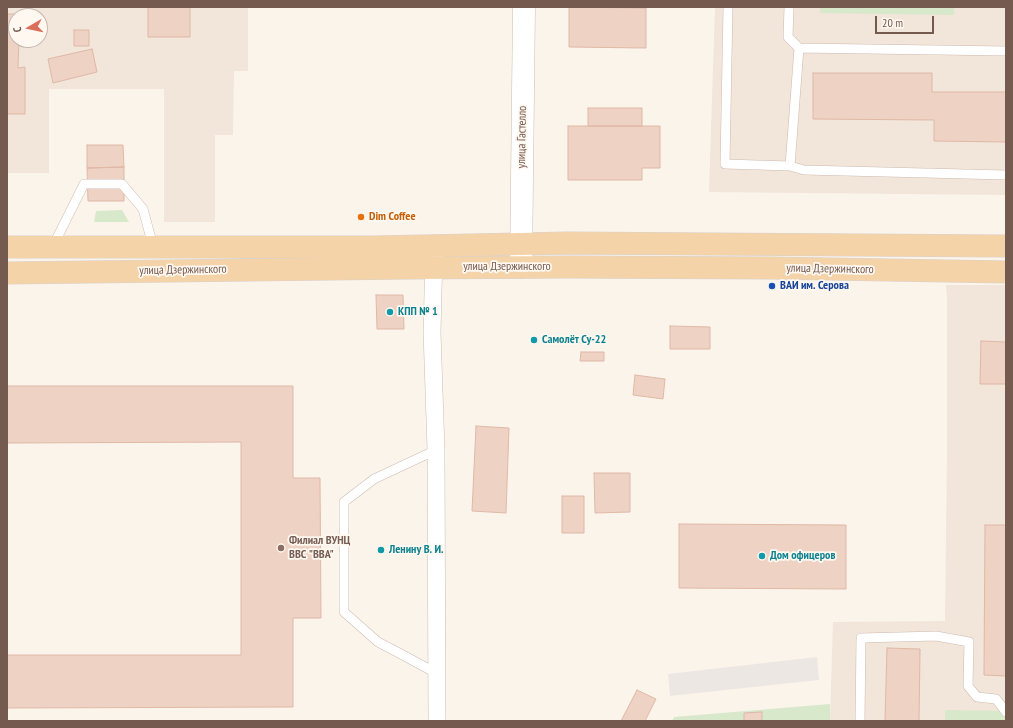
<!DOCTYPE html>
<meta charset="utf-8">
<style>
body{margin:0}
#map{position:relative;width:1013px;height:728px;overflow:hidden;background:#fbf4eb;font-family:"PT Sans Narrow",sans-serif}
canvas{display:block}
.frame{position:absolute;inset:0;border:8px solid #755a4f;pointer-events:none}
.north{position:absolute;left:8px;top:8px;width:40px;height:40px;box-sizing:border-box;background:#fef8f1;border:1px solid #c7b9b0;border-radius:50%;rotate:261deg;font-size:11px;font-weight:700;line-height:16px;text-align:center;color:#755a4f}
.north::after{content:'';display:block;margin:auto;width:14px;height:18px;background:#da6e5a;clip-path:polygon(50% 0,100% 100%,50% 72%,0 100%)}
.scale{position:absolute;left:875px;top:16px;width:59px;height:18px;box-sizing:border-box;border:2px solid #755a4f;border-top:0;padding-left:5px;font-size:12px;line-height:14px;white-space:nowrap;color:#755a4f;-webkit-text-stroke:3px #fef8f1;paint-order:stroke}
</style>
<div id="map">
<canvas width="1013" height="728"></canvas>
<div class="frame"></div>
<div class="north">С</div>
<div class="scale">20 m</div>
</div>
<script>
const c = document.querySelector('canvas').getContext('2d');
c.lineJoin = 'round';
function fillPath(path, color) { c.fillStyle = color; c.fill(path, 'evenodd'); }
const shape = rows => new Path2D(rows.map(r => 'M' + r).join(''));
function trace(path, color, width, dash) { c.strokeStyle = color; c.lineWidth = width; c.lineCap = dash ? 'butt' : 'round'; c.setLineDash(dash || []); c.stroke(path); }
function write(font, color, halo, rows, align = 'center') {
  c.font = font + ' "PT Sans Narrow",sans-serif'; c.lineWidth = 3.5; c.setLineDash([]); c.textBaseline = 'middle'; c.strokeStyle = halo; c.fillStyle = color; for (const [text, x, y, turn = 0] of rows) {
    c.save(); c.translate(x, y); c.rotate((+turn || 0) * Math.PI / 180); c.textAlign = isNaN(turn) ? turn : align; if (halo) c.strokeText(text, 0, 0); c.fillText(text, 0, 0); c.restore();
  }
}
const residential = shape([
 [7,7,248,7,248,71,234,71,233,135,215,135,215,222,164,222,164,89,49,89,49,173,7,173],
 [16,16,40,16,40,40,16,40],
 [715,7,1006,7,1006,195,709,192],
 [946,285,1006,285,1006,721,830,721,833,622,945,621,947,453,947,299]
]);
const industrial = shape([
 [817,657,819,680,670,696,668,674]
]);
const green = shape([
 [820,7,954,7,954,15,820,13],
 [122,210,129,222,94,222,96,211],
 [830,704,830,721,672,721,674,717],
 [945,710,1006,711,1005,721,945,721]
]);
const building = shape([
 [148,7,190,7,190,37,148,37,148,7],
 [569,7,646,8,646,48,569,47,569,7],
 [7,14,19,14,19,16,16,16,16,40,19,40,18,68,25,67,25,114,7,114,7,14],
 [74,30,89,30,89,46,74,46,74,30],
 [92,49,97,72,53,83,48,59,92,49],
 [813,73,932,73,932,92,1006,92,1006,142,934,141,934,120,813,119,813,73],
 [588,108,642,108,642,126,588,126,588,108],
 [568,126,660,126,660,168,642,168,642,180,568,180,568,126],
 [87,145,123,145,124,167,87,168,87,145],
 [124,167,124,201,88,201,87,168,124,167],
 [376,295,403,295,404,329,377,329,376,295],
 [670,326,710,327,710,349,670,349,670,326],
 [981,341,1006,342,1006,384,980,384,981,341],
 [581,352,604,352,604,361,580,361,581,352],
 [635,375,665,379,663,399,633,395,635,375],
 [7,386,293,386,293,478,320,478,321,618,293,618,293,707,7,708,7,655,241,655,241,442,7,443,7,386],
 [476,426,509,428,506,513,472,511,476,426],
 [594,473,630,473,630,512,595,513,594,473],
 [562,496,584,496,584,533,562,533,562,496],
 [679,524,846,525,846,589,679,588,679,524],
 [985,525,1006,525,1006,676,984,675,985,525],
 [887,648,920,649,919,721,885,721,887,648],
 [637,690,656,699,645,721,621,721,637,690],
 [762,712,762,721,744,721,744,713,762,712]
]);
const service = shape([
 [728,7,725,164,790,166],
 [789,7,788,37,799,48,1006,51],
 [799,48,790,166,804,170,1006,175],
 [53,246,84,184,122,184,143,209,153,246],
 [436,450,374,479,344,502,344,612,378,642,399,653,438,674],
 [860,721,861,638,936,636,969,642,968,686,977,697,996,699,1006,712]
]);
const minor = shape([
 [434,255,432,332,436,450,437,721]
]);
const tertiary = shape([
 [521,267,524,7]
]);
const primary = shape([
 [7,247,374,247,568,243,1006,246],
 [7,273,409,268,568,267,772,268,1006,272]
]);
const markers = [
 [361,217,4,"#e8710a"],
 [772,286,4,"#1a4fb4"],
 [390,312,4,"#0f9aa8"],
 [534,340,4,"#0f9aa8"],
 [281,548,4,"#8d6e63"],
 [381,550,4,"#0f9aa8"],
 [762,556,4,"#0f9aa8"]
];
const streetNames = [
 ["улица Гастелло",522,137,-89],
 ["улица Дзержинского",507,267],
 ["улица Дзержинского",830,269,1],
 ["улица Дзержинского",183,270,-1]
];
const foodNames = [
 ["Dim Coffee",369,217]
];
const transitNames = [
 ["ВАИ им. Серова",780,286]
];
const cultureNames = [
 ["КПП № 1",398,312],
 ["Самолёт Су-22",542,340],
 ["Ленину В. И.",389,550],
 ["Дом офицеров",770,556]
];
const educationNames = [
 ["Филиал ВУНЦ",289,541],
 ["ВВС \"ВВА\"",289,555]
];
fillPath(residential, '#f2e5da');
fillPath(industrial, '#ede7e3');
fillPath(green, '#d8e8ca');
fillPath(building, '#eed2c4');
trace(building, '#e0b8a6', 1);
trace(service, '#cdbbb1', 10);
trace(minor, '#cdbbb1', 18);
trace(tertiary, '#cdbbb1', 23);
trace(primary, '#d8d1ce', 23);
trace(service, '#fff', 9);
trace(minor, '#fff', 17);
trace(tertiary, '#fff', 22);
trace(primary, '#f4d3a9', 22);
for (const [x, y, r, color] of markers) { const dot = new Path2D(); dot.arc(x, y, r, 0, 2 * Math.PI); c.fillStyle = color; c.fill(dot); trace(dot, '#fef8f1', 1.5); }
write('12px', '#755a4f', '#fef8f1', streetNames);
write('bold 12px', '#c56008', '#fef8f1', foodNames, 'left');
write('bold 12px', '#164399', '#fef8f1', transitNames, 'left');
write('bold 12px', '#0d838f', '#fef8f1', cultureNames, 'left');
write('bold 12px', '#785e54', '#fef8f1', educationNames, 'left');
</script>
